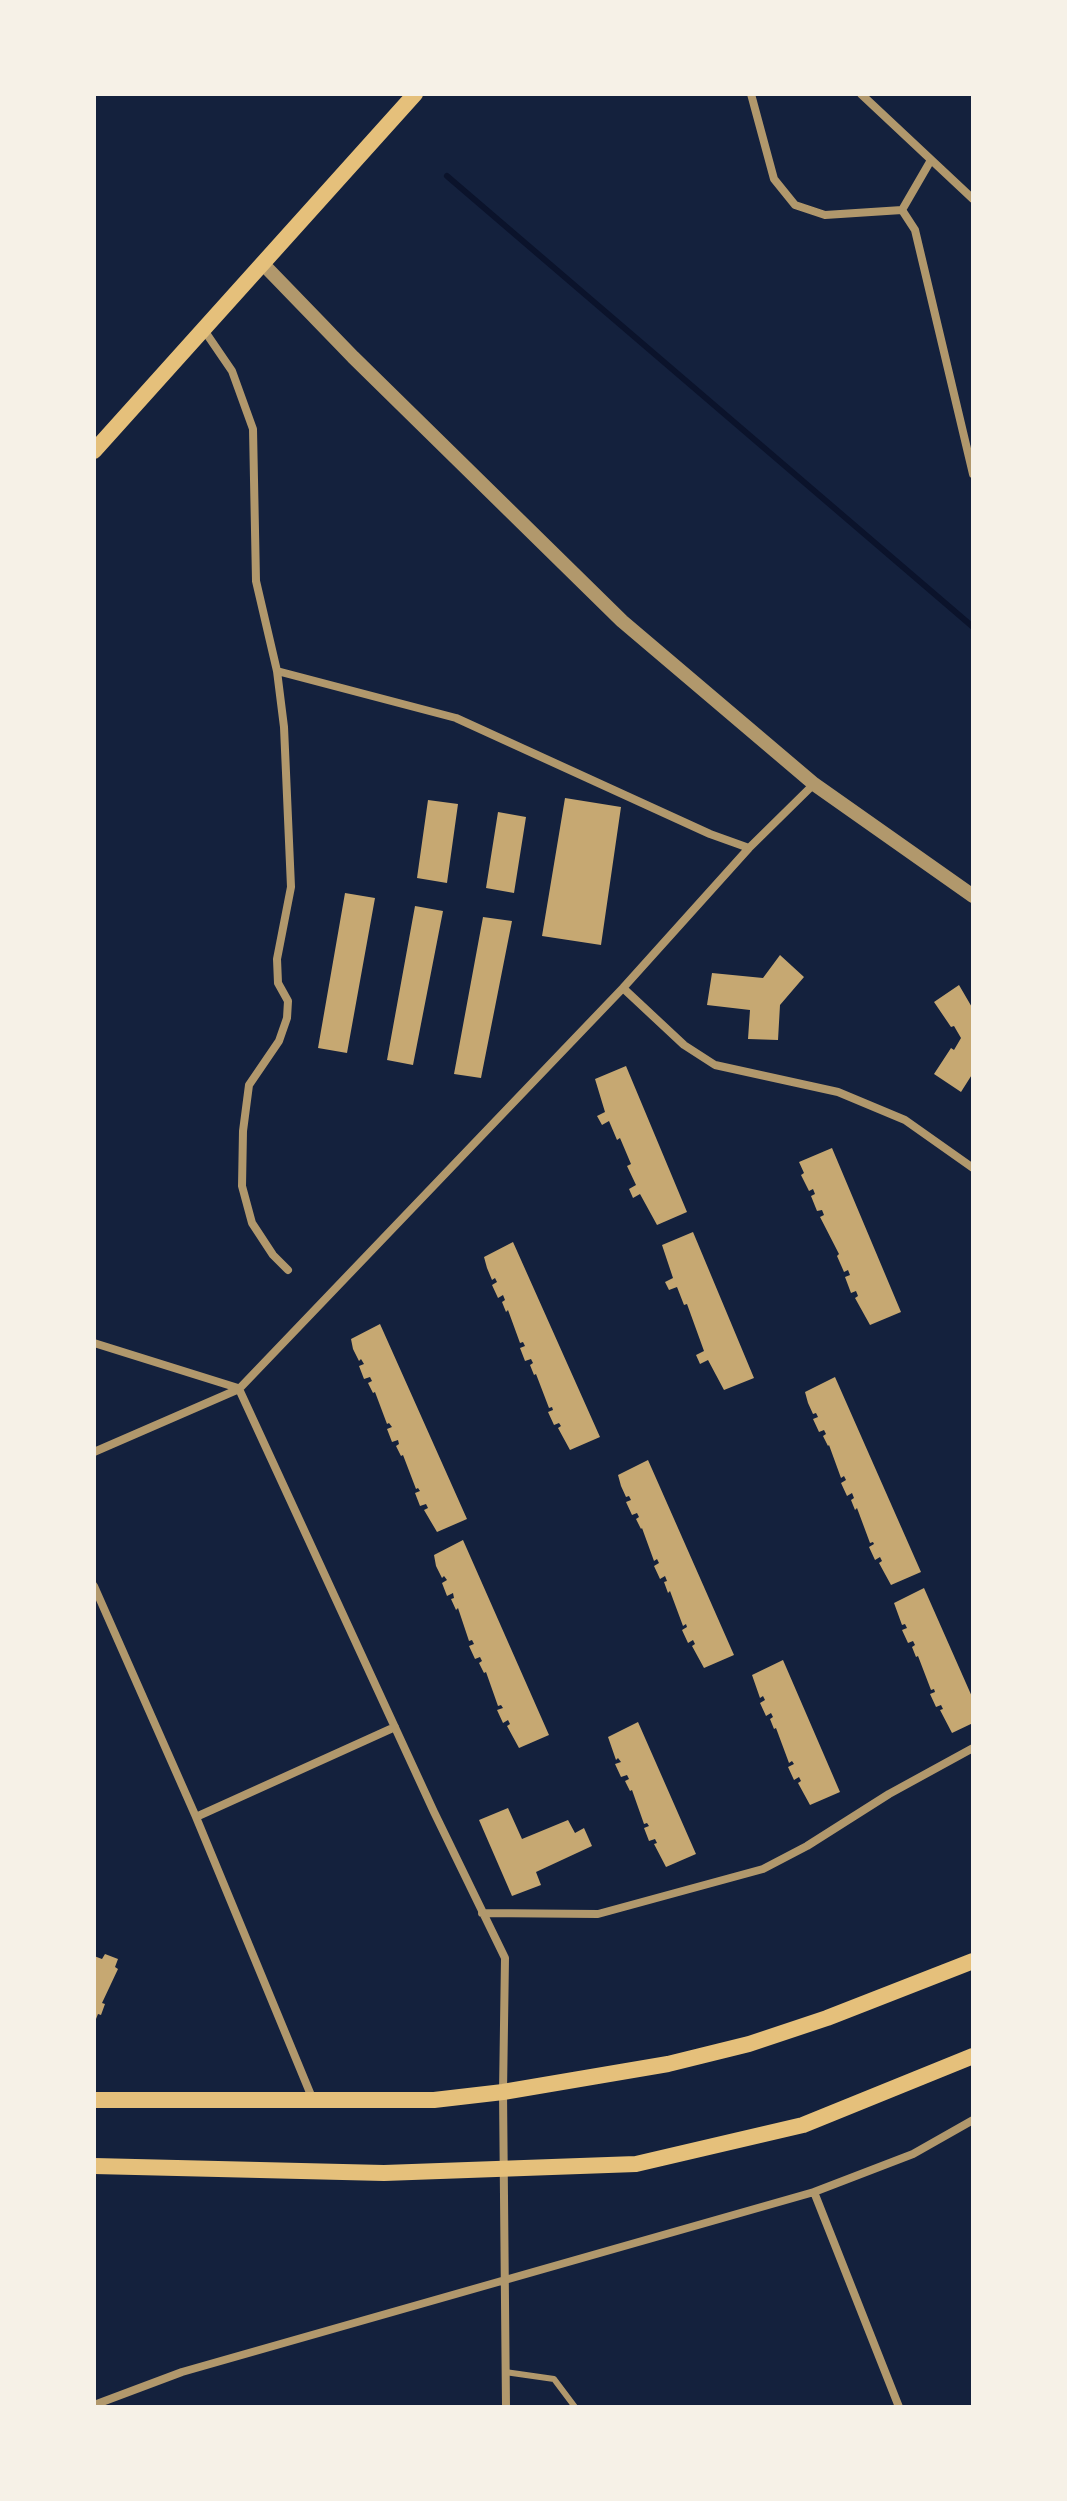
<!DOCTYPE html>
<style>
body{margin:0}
#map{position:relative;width:1067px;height:2501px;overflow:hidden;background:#14213d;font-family:"Noto Sans",sans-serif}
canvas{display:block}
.frame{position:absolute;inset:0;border:96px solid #f6f1e7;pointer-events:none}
</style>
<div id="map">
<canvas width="1067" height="2501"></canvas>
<div class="frame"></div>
</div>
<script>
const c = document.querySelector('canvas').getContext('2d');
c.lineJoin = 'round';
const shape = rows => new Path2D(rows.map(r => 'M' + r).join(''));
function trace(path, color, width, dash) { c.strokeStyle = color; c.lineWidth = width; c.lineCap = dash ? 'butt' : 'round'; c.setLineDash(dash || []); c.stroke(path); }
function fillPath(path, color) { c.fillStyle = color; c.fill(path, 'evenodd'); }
const stream = shape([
 [447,176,973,627]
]);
const building = shape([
 [565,798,621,807,601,945,542,936],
 [428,800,458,804,447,883,417,878],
 [498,812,526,817,514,893,486,888],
 [345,893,375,898,347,1053,318,1048],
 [415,906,443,911,413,1065,387,1060],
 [483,917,512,921,481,1078,454,1074],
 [780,955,804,977,780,1005,778,1040,748,1039,750,1010,707,1005,712,973,763,978],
 [959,985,973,1009,973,1073,961,1092,934,1074,951,1048,954,1050,961,1038,954,1026,951,1027,934,1002],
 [626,1066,687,1212,657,1225,640,1194,633,1198,629,1189,636,1185,627,1166,631,1164,620,1138,617,1140,609,1121,602,1125,597,1116,605,1112,595,1079],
 [832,1148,901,1312,870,1325,855,1298,858,1296,856,1291,851,1293,845,1277,850,1275,848,1270,844,1272,837,1256,839,1254,820,1217,824,1215,822,1210,817,1211,811,1196,815,1194,813,1189,809,1191,801,1175,804,1173,799,1162],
 [693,1232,754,1378,724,1390,708,1360,700,1364,696,1355,704,1351,687,1304,684,1305,677,1287,669,1290,665,1282,673,1278,662,1245],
 [513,1242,600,1437,570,1450,558,1428,561,1426,559,1423,554,1425,548,1412,553,1410,552,1407,549,1408,536,1374,534,1375,530,1365,533,1363,531,1359,525,1361,520,1348,525,1346,523,1342,520,1343,508,1310,506,1312,502,1302,505,1300,503,1295,498,1298,492,1285,497,1282,495,1278,492,1280,487,1268,484,1257],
 [380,1324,467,1519,437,1532,424,1510,428,1508,426,1504,420,1506,415,1493,420,1491,418,1488,416,1489,403,1455,401,1456,396,1446,399,1444,398,1440,392,1442,387,1429,392,1427,389,1423,387,1424,375,1392,373,1393,368,1383,372,1381,370,1377,364,1379,359,1366,364,1364,361,1359,359,1361,353,1349,351,1339],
 [835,1377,921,1572,891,1585,879,1563,882,1561,880,1557,875,1560,869,1547,874,1544,873,1542,870,1543,857,1508,855,1510,851,1500,854,1498,852,1493,847,1496,841,1483,846,1480,844,1476,841,1478,829,1445,828,1446,823,1436,826,1434,824,1430,819,1432,813,1419,818,1417,816,1413,813,1414,808,1403,805,1392],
 [648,1460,734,1655,704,1668,692,1646,695,1644,693,1640,688,1643,682,1630,687,1627,686,1624,683,1626,670,1591,668,1593,664,1582,667,1581,665,1576,660,1579,654,1566,659,1563,657,1559,654,1561,642,1528,641,1529,636,1519,639,1517,637,1513,632,1515,626,1502,631,1500,629,1496,626,1497,621,1486,618,1475],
 [463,1540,549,1735,519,1748,507,1726,510,1724,508,1720,503,1723,497,1710,503,1708,501,1705,498,1706,486,1672,484,1673,479,1663,482,1661,480,1657,475,1659,469,1646,474,1644,472,1640,469,1641,458,1608,456,1610,451,1599,454,1598,453,1593,447,1596,442,1583,447,1580,444,1576,442,1578,436,1566,434,1555],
 [924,1588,973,1699,973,1723,952,1733,940,1710,943,1709,941,1705,936,1707,930,1694,935,1692,934,1689,931,1690,918,1656,916,1657,912,1647,915,1645,913,1641,908,1643,902,1630,907,1628,905,1624,902,1625,894,1603],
 [783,1660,840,1792,810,1805,798,1783,801,1781,799,1777,794,1780,788,1767,794,1764,792,1761,789,1763,776,1728,774,1729,770,1719,773,1717,771,1713,766,1716,760,1703,765,1700,763,1696,760,1698,752,1675],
 [638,1722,696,1854,666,1867,654,1844,657,1843,655,1839,649,1841,644,1828,649,1826,647,1823,644,1824,632,1790,630,1791,625,1781,629,1779,627,1775,621,1777,615,1764,621,1762,618,1758,616,1760,608,1737],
 [508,1808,522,1839,568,1820,575,1833,584,1828,592,1846,536,1872,541,1885,512,1896,479,1820],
 [105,1954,118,1959,115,1967,118,1969,102,2003,105,2004,101,2015,98,2014,94,2024,94,1956,102,1959]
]);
const service = shape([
 [505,2372,554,2379,575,2407]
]);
const minor = shape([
 [751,94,774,179,795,205,825,215,902,210,931,160],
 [861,94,973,199],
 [902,210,915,230,973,474],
 [204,330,232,371,253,429,256,581,277,671,456,718,710,834,749,848],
 [277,671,284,727,291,887,277,959,278,983,288,1001,287,1018,279,1041,249,1085,243,1131,242,1186,252,1223,273,1255,288,1270],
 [623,988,684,1045,715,1065,838,1092,905,1120,973,1168],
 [94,1343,238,1388],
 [94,1452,239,1389],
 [94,1586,196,1817,313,2100],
 [196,1817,395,1727],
 [482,1913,598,1914,763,1869,807,1846,889,1794,973,1748],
 [814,2192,899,2407],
 [94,2405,182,2372,814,2192,913,2154,973,2120],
 [506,2407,503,2092,505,1958,434,1812,239,1389,623,988,749,848,814,784]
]);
const tertiary = shape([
 [263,264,353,357,622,621,814,784,973,896]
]);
const secondary = shape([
 [94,451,415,94],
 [94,2100,434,2100,503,2092,668,2064,749,2044,827,2018,973,1961],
 [94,2166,384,2173,636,2164,803,2125,973,2056]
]);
trace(stream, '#0b132b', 6);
fillPath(building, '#c6a872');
trace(service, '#b1986c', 6);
trace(minor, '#b1986c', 8);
trace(tertiary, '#b1986c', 14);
trace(secondary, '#e5c07b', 16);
</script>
